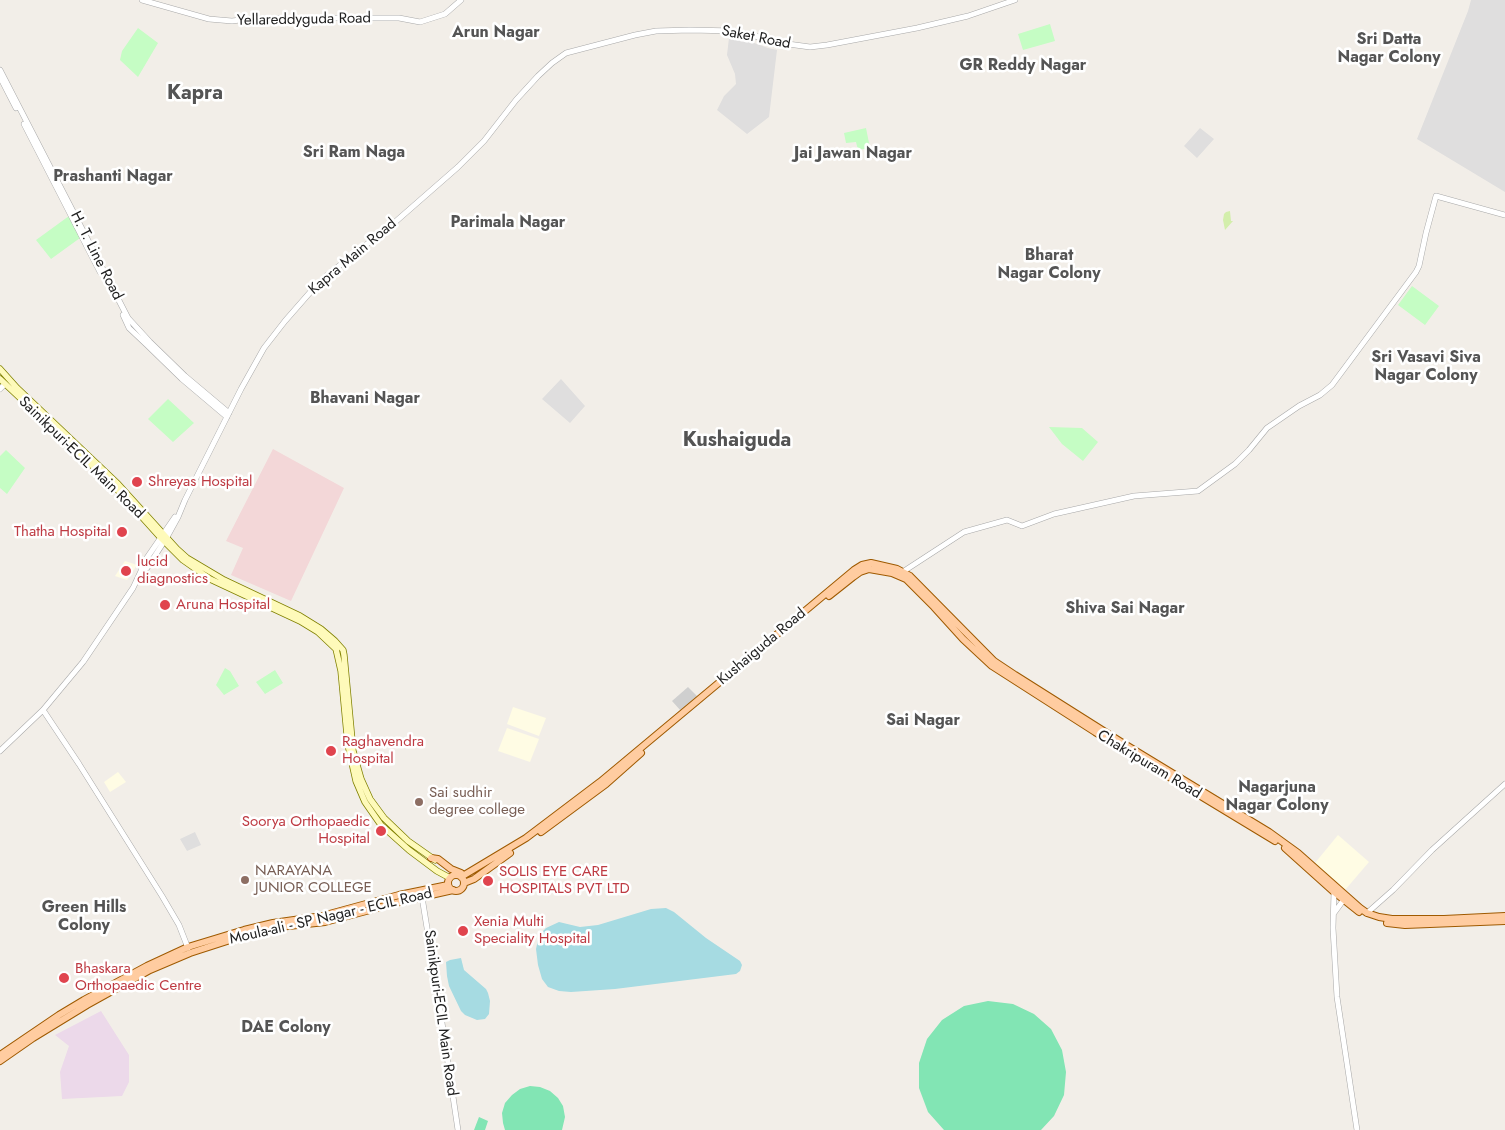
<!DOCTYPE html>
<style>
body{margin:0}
canvas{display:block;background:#f2eee8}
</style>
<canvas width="1505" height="1130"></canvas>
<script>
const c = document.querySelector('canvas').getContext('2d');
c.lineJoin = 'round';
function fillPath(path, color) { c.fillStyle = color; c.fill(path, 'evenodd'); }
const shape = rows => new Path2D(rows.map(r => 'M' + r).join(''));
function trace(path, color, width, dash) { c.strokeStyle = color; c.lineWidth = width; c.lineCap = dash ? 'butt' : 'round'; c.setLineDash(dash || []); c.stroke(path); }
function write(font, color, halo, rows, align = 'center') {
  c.font = font + ' Jost,sans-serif'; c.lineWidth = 5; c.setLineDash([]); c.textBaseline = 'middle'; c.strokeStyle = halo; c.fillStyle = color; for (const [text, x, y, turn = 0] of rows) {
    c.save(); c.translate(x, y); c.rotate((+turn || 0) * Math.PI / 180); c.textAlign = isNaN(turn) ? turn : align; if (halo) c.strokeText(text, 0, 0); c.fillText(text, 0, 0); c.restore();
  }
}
const residential = shape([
 [1471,0,1505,0,1505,192,1417,139,1468,11],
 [729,38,743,39,768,48,777,50,769,117,747,134,717,110,724,96,736,84,735,74,727,55],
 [1200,128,1214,139,1197,158,1184,146],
 [561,379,585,406,570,423,542,399],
 [195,832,201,845,187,851,180,839]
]);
const commercial = shape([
 [273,449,344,488,291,601,231,575,243,548,226,541]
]);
const industrial = shape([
 [101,1011,129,1055,129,1082,122,1096,62,1099,60,1072,69,1046,55,1035]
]);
const education = shape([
 [125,561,137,565,127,580,115,576],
 [513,707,546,718,539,736,507,724],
 [507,728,539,739,530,762,498,751],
 [118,772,126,782,110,792,104,782],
 [1338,835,1369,862,1345,890,1315,863]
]);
const religious = shape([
 [688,687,697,696,681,711,672,701]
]);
const grass = shape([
 [1230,211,1231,221,1233,221,1225,230,1223,220,1224,214,1226,212]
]);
const park = shape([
 [1050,24,1055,41,1023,50,1018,34],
 [138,28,158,43,138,77,120,60,122,51],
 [866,128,870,148,858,150,856,142,846,143,844,133],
 [69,216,80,238,51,259,36,240],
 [1412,286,1439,306,1425,325,1398,305],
 [168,399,194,423,173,442,148,419],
 [1049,427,1082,428,1098,442,1083,461,1062,444],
 [6,450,25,468,7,494,0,488,0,456],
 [225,668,230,671,239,686,224,695,216,685],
 [275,670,283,683,265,694,256,682]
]);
const pitch = shape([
 [988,1001,1013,1004,1034,1014,1051,1029,1062,1050,1066,1072,1064,1095,1054,1116,1041,1130,944,1130,928,1112,919,1088,919,1063,927,1039,942,1020,964,1006],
 [530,1086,540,1087,550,1091,558,1098,563,1106,565,1117,562,1130,505,1130,503,1123,502,1113,505,1103,512,1095,520,1089],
 [479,1117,488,1121,485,1130,474,1130]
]);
const water = shape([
 [666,908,674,912,706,938,740,961,742,965,740,971,736,974,615,989,571,992,559,991,548,987,542,979,538,965,536,949,539,935,546,928,559,922,580,927,598,925,651,909],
 [461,958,464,970,486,989,488,993,490,1001,489,1014,485,1019,477,1020,465,1015,461,1011,449,986,447,976,446,962,450,960]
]);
const tertiary = shape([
 [142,0,209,19,232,21,256,18,399,18,420,22,445,14,461,0],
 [0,70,128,318,150,342,185,376,229,413],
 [0,77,16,108],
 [24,124,100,272],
 [123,315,129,328,147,345,182,379,227,417],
 [0,389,5,384],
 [141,571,147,568,167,537,178,517,185,500,241,389,264,348,285,321,313,289,326,276,394,223,458,167,484,141,516,100,538,76,552,63,566,53,635,35,656,31,690,30,734,31,788,44,810,47,827,45,917,28,968,16,1015,0],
 [901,573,964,532,1007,520,1022,526,1054,514,1134,496,1198,491,1235,464,1249,450,1267,428,1299,406,1320,395,1332,385,1416,272,1419,266,1426,233,1436,196,1505,215],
 [43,710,79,764,162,896,179,925,188,948],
 [0,751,43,710,83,662,133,588,141,571,142,565,175,517],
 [1335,890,1334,892,1333,928,1337,997,1357,1130],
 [422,897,438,996,458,1130],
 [1334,913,1345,898],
 [1367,913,1393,890,1432,850,1505,784]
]);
const secondary = shape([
 [0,369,17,388,118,484,177,549,187,558,224,580,300,616,321,629,335,641,343,650,344,655,353,751,361,779,370,799,384,818,408,841,435,860],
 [0,379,115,487,160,537,183,560,210,579,300,621,318,632,336,649,341,671,348,745,356,781,365,802,381,825,390,833,409,850,437,871,450,878]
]);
const primary = shape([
 [829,596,853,577,860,572,869,569,892,573,906,579,934,607,963,639,992,666,1095,732,1275,841],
 [541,832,606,784,641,753],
 [1285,848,1334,892,1359,912],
 [431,858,438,859,451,869,461,873],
 '448 883a8 8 0 1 1 16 0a8 8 0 1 1-16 0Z',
 [461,877,526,838,600,782,854,570,862,565,871,563,897,569,910,576,994,661,1015,675,1121,742,1269,832,1298,853,1360,908,1367,913,1379,917,1392,919,1444,919,1505,916],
 [464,883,474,879,510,853],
 [1387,923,1405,925,1505,921],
 [0,1055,59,1015,84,1000,147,966,188,947,244,930,273,923,322,916,399,895,448,885],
 [0,1061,33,1038,87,1005,150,970,190,953,255,932,270,928,325,922,400,902,453,890]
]);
const markers = [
 [137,482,6,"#e0444e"],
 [122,532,6,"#e0444e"],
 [126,571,6,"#e0444e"],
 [165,605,6,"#e0444e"],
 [331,751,6,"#e0444e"],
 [419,802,5,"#8d6e63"],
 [381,831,6,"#e0444e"],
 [245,880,5,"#8d6e63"],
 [488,881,6,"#e0444e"],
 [463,931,6,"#e0444e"],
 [64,978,6,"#e0444e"]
];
const streetNames = [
 ["Yellareddyguda Road",304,20,-1],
 ["Saket Road",756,38,11],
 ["H. T. Line Road",96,256,63],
 ["Kapra Main Road",353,257,-40],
 ["Sainikpuri-ECIL Main Road",81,458,44],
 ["Kushaiguda Road",762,647,-40],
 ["Chakripuram Road",1149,765,31],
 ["Moula-ali - SP Nagar - ECIL Road",331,917,-13],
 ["Sainikpuri-ECIL Main Road",440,1013,82]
];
const healthNames = [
 ["Shreyas Hospital",148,482],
 ["Thatha Hospital",111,532,"right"],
 ["lucid",137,562],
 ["diagnostics",137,579],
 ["Aruna Hospital",176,605],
 ["Raghavendra",342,742],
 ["Hospital",342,759],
 ["Soorya Orthopaedic",370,822,"right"],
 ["Hospital",370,839,"right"],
 ["SOLIS EYE CARE",499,872],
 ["HOSPITALS PVT LTD",499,889],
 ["Xenia Multi",474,922],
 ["Speciality Hospital",474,939],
 ["Bhaskara",75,969],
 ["Orthopaedic Centre",75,986]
];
const educationNames = [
 ["Sai sudhir",429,793],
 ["degree college",429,810],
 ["NARAYANA",255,871],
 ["JUNIOR COLLEGE",255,888]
];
const neighbourhoodNames = [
 ["Arun Nagar",496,33],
 ["Sri Datta",1389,40],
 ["Nagar Colony",1389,58],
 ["GR Reddy Nagar",1023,66],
 ["Sri Ram Naga",354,153],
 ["Jai Jawan Nagar",853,154],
 ["Prashanti Nagar",113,177],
 ["Parimala Nagar",508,223],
 ["Bharat",1049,256],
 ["Nagar Colony",1049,274],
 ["Sri Vasavi Siva",1426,358],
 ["Nagar Colony",1426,376],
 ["Bhavani Nagar",365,399],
 ["Shiva Sai Nagar",1125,609],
 ["Sai Nagar",923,721],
 ["Nagarjuna",1277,788],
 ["Nagar Colony",1277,806],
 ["Green Hills",84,908],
 ["Colony",84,926],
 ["DAE Colony",286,1028]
];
const districtNames = [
 ["Kapra",195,94],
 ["Kushaiguda",737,441]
];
fillPath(residential, '#dfdede');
fillPath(commercial, '#f3d7d8');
fillPath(industrial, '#ecd9ea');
fillPath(education, '#fffce4');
fillPath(religious, '#cfcfcf');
fillPath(grass, '#d3eeab');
fillPath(park, '#c5fdc4');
fillPath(pitch, '#82e5b4');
fillPath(water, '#a6dbe2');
trace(tertiary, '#a8a8a8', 6);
trace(secondary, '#808100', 7);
trace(primary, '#9f5a00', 8);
trace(tertiary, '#fff', 5);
trace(secondary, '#fefaba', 5.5);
trace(primary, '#ffcca0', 6);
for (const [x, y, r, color] of markers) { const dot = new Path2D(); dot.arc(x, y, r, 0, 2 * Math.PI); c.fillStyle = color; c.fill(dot); trace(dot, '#fff', 2); }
write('15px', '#212121', '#fff', streetNames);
write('15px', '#be3a42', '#fff', healthNames, 'left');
write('15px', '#785e54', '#fff', educationNames, 'left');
write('bold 16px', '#545454', '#fff', neighbourhoodNames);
write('bold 20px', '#545454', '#fff', districtNames);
</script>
